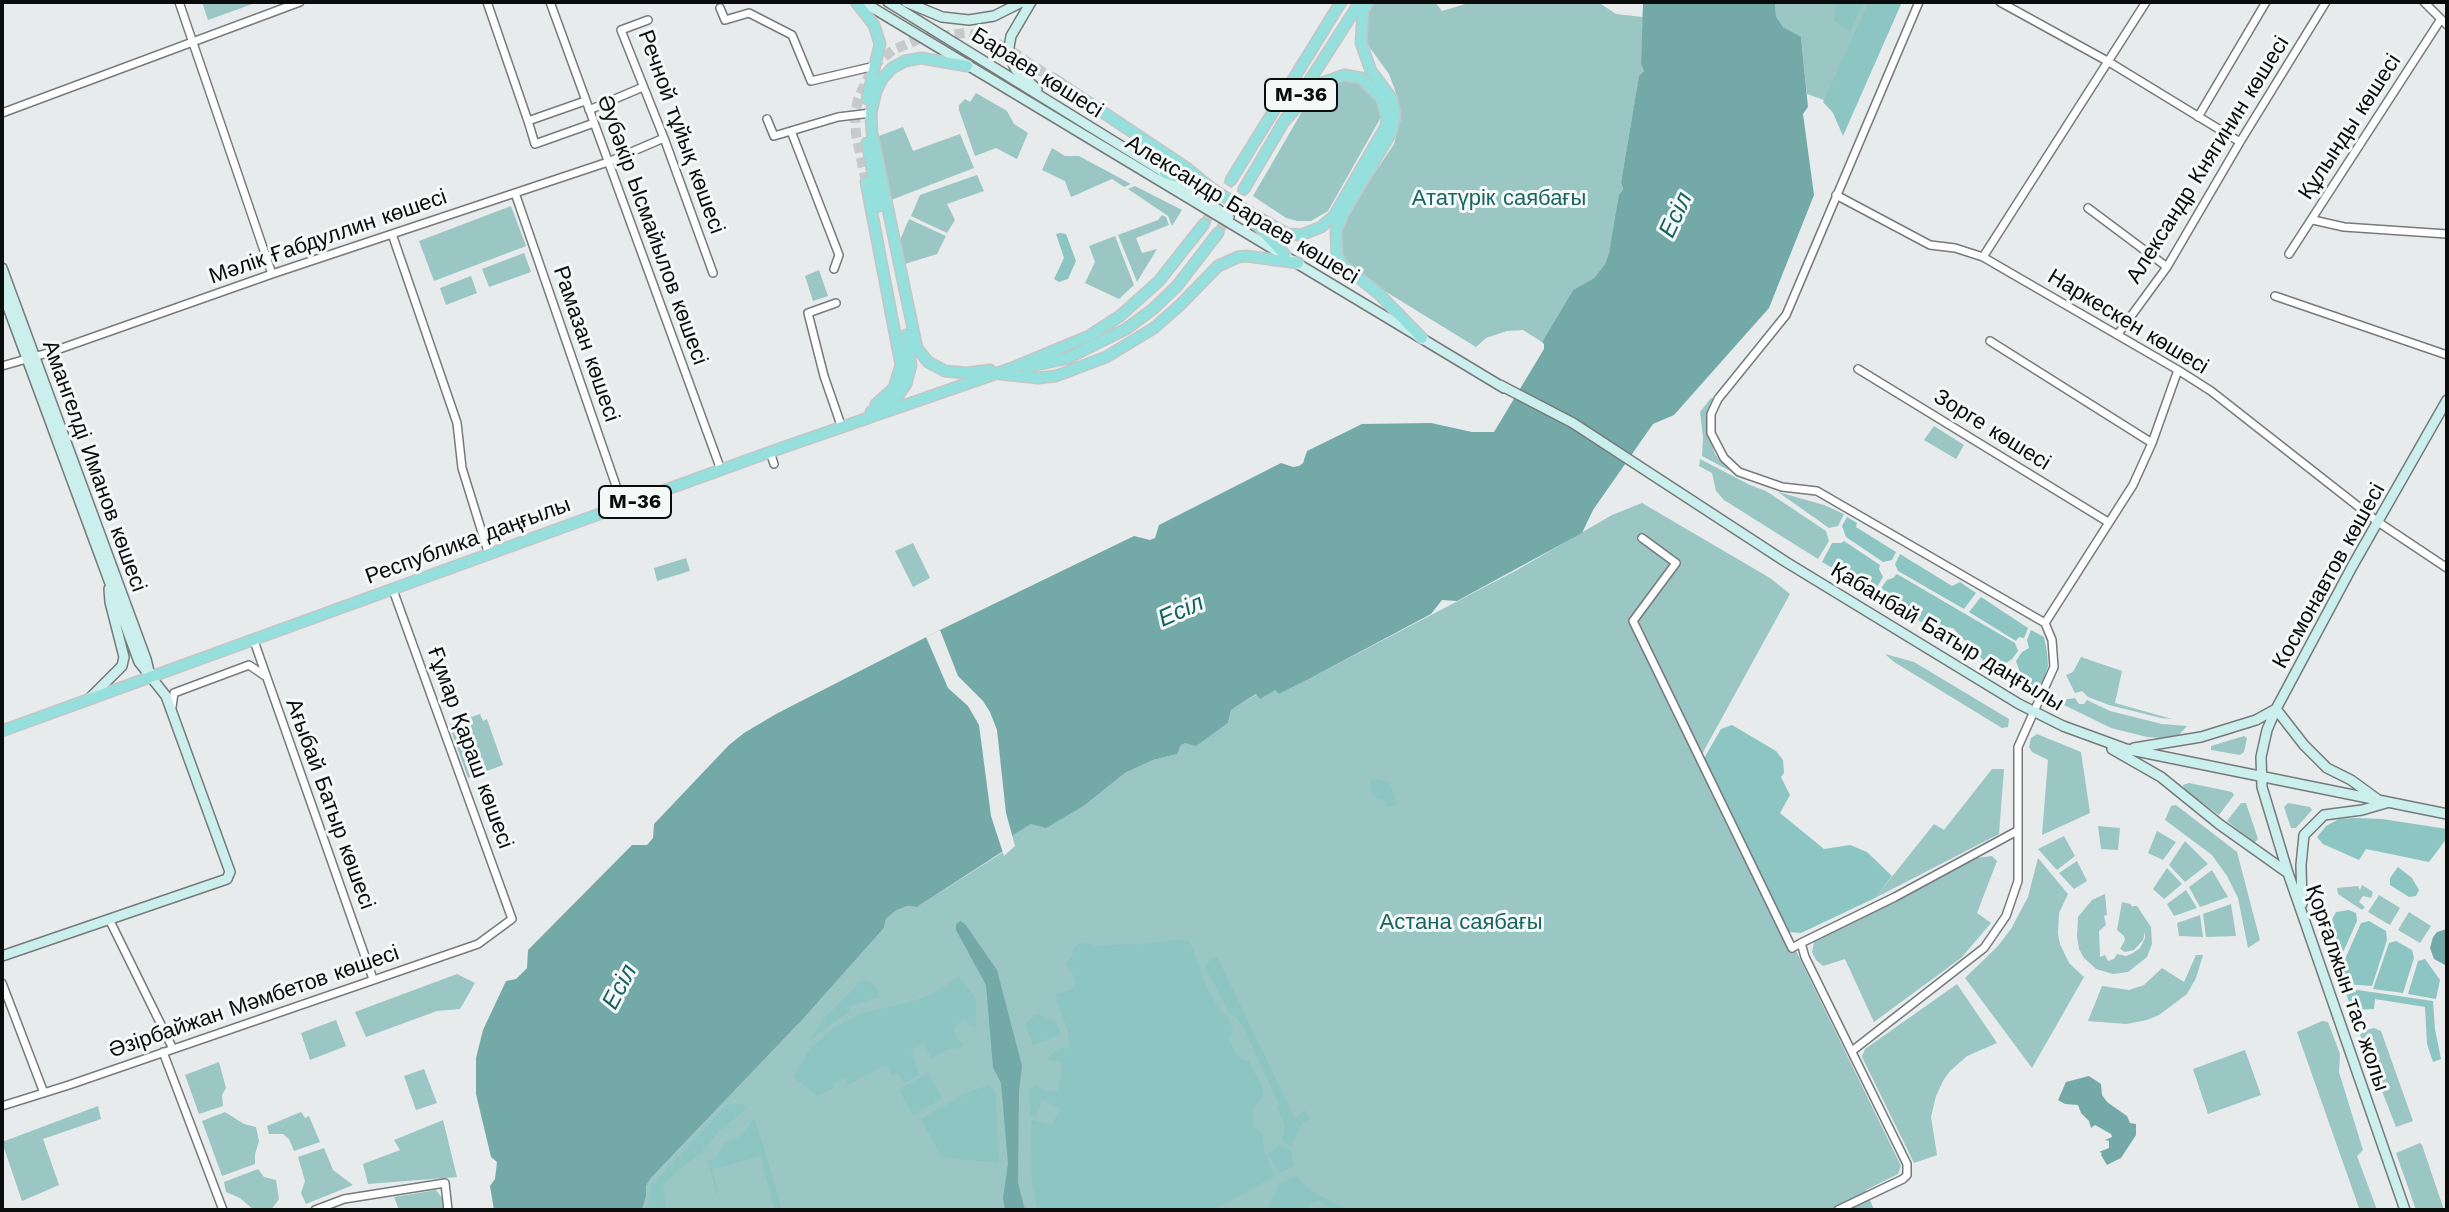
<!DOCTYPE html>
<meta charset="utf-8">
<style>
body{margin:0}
#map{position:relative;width:2449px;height:1212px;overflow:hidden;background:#e7ebeb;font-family:"Work Sans",sans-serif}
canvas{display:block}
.frame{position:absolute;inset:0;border:4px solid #0b0d0d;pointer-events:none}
</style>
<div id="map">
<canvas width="2449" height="1212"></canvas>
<div class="frame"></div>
</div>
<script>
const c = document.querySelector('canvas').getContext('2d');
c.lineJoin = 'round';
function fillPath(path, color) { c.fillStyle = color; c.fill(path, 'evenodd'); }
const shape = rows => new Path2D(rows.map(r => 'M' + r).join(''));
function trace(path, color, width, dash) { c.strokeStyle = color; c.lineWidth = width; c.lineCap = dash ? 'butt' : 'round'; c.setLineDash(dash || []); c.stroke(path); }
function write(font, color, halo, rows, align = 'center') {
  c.font = font + ' "Work Sans",sans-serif'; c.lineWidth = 6; c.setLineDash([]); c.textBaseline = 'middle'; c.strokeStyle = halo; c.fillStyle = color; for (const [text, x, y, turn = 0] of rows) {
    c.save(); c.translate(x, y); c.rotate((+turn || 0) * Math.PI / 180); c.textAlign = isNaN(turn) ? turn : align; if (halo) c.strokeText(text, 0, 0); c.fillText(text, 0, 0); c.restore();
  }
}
const green = shape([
 [202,2,258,2,208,20],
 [1373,2,1435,2,1442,11,1472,2,1598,2,1616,14,1643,17,1641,63,1644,71,1639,77,1621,182,1623,191,1609,253,1605,264,1594,278,1573,290,1542,342,1523,330,1507,331,1486,338,1476,347,1357,274,1344,261,1339,248,1342,222,1394,144,1401,118,1397,96,1389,74,1370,48,1366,39,1368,12],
 [1775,2,1900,2,1827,101,1807,94,1801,38,1783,27,1776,16],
 [1342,75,1371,87,1380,107,1380,119,1328,211,1311,221,1297,221,1286,218,1253,196,1314,91],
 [976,93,1007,111,1014,124,1028,133,1017,159,996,148,975,156,959,110,959,105,965,99,970,102],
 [903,127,913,151,960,134,974,168,891,200,879,136],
 [1052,148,1065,156,1079,156,1131,184,1124,187,1112,179,1071,197,1065,181,1042,170],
 [977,175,984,191,947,204,955,220,947,233,911,216,920,195],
 [1135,186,1182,210,1172,226,1168,216,1128,189],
 [511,206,526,246,434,281,419,241],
 [1162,215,1166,217,1169,225,1136,238,1142,253,1157,249,1137,282,1118,235,1158,220],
 [909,219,946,236,937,254,905,264,900,240],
 [1115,236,1134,285,1119,299,1085,283,1095,262,1089,246],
 [524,253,531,272,489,287,482,269],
 [819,270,828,296,813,301,805,276],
 [471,276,477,293,446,305,440,288],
 [1711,398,1713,398,1708,415,1709,436,1715,454,1730,471,1702,456,1703,437,1700,412],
 [1934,426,1964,445,1956,459,1924,440],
 [1700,459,1750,485,1766,491,1826,531,1829,541,1818,559,1724,500,1716,491,1712,473,1699,466],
 [1778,492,1824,505,1844,514,1838,526,1829,528],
 [1642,503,1770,578,1790,594,1701,756,1901,1166,1898,1174,1866,1190,1874,1210,642,1210,646,1197,646,1186,651,1178,805,1017,884,928,886,919,896,909,907,906,917,907,1011,847,1007,838,1031,824,1085,805,1125,773,1153,760,1176,754,1181,745,1185,742,1196,745,1228,723,1231,710,1257,694,1275,690,1279,694,1307,680,1517,570,1612,515],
 [913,543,930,578,913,587,895,551],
 [686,558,690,571,657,581,654,568],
 [1885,654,1914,662,2009,719,2008,727,2002,728,1894,662],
 [2081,657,2122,671,2115,703,2172,719,2161,718,2109,705,2088,697,2082,691,2075,693,2066,675,2073,672],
 [2075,698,2079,704,2084,704,2087,700,2110,711,2162,724,2187,726,2179,735,2166,738,2147,737,2111,728,2056,701],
 [480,714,483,721,487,719,503,765,468,778,449,725],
 [2037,734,2081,752,2090,813,2042,835,2048,760,2032,752,2029,747,2031,738],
 [2244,736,2247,738,2244,752,2240,755,2211,750,2211,746],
 [1992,769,2004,769,1999,834,1875,898,1934,824,1944,830],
 [2189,783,2232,792,2234,795,2219,815,2184,789,2183,785],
 [2241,803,2246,803,2258,839,2254,843,2227,821],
 [2288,803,2310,807,2312,810,2296,828,2291,828,2284,807],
 [2176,805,2237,852,2260,940,2248,948,2238,898,2227,876,2212,855,2165,820,2171,806],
 [2098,826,2120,828,2118,850,2101,849],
 [2157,831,2176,842,2163,860,2148,853],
 [2064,836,2075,856,2057,870,2038,849],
 [2185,841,2208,864,2185,882,2169,865],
 [1992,856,1997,861,1977,913,1991,923,1961,958,1874,1022,1845,959,1823,966,1816,960,1812,952,1814,942,1976,858],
 [2038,858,2068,894,2059,913,2058,934,2060,944,2069,963,2084,977,2032,1068,1965,978,1998,946,2011,929,2028,897],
 [2077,861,2087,881,2074,889,2059,873],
 [2167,868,2182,884,2164,899,2153,889],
 [2212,870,2228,897,2200,907,2189,887],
 [2362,885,2373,892,2371,898,2363,896,2359,902,2365,907,2362,910,2338,894,2337,888,2358,886,2360,890],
 [2186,890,2197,908,2174,916,2167,904],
 [2105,894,2107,915,2104,916,2106,925,2099,931,2100,957,2105,955,2108,961,2114,959,2117,954,2126,956,2133,953,2140,948,2145,938,2145,932,2143,940,2134,950,2125,952,2120,949,2125,940,2124,936,2117,930,2122,902,2130,904,2134,908,2133,906,2137,906,2151,927,2152,944,2147,957,2128,972,2113,974,2096,969,2084,958,2079,949,2077,936,2078,917,2092,900],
 [2379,895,2400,908,2390,925,2368,912],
 [2231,904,2236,936,2206,937,2203,914],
 [2409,912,2431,926,2420,943,2398,930],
 [2200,915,2203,937,2179,936,2177,923],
 [2196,955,2203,955,2196,978,2187,994,2159,1015,2147,1020,2126,1024,2088,1021,2102,986,2129,990,2144,985,2162,968,2184,982],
 [457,974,475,983,460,1009,437,1011,366,1037,355,1012],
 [1957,984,1997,1043,1967,1056,1950,1071,1943,1081,1936,1096,1931,1117,1937,1155,1914,1163,1862,1057,1865,1049],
 [336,1020,346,1046,310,1060,301,1033],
 [2322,1021,2328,1022,2340,1054,2339,1072,2363,1150,2357,1156,2377,1210,2357,1210,2359,1208,2297,1032],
 [2374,1028,2381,1031,2413,1121,2396,1127,2359,1032],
 [2245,1050,2261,1095,2208,1114,2193,1069],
 [219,1062,226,1088,222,1095,223,1106,199,1114,185,1075],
 [424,1069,437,1103,416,1110,404,1076],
 [98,1106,101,1119,43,1139,59,1185,22,1201,2,1142],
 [225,1112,244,1124,256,1127,259,1141,255,1154,255,1164,222,1176,202,1121],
 [301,1112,305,1118,309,1116,320,1142,294,1151,289,1139,283,1134,269,1134,267,1126],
 [443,1120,457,1177,368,1184,363,1164,400,1150,394,1140],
 [2420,1143,2422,1145,2444,1210,2416,1210,2396,1153],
 [324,1148,333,1170,353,1185,306,1204,301,1193,305,1181,298,1157],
 [258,1169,264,1177,276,1180,279,1199,271,1210,254,1210,240,1198,226,1192,224,1182],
 [436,1190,442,1198,444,1210,399,1210,394,1197]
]);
const forest = shape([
 [1836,2,1863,2,1850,31,1834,21],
 [1869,2,1902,2,1843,136,1833,113,1823,102],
 [1060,233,1066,234,1076,261,1068,279,1059,282,1054,279,1064,258,1056,234],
 [1847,517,1857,523,1856,527,1896,552,1892,560,1883,562,1846,537,1842,526],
 [1844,541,1880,565,1879,569,1883,577,1874,592,1822,562,1832,543,1841,543],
 [1900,554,1952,586,1960,582,1976,593,1964,609,1898,571,1895,564],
 [1897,574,2015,643,2018,651,2012,659,1997,669,1985,662,1953,628,1926,625,1877,594,1887,580,1893,578],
 [1981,597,2028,628,2024,638,2019,637,2016,641,1969,612],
 [2031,630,2044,637,2047,652,2048,666,2042,684,2036,689,2024,683,2016,661,2022,652,2029,648,2027,640],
 [1732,725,1776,751,1783,760,1784,773,1781,777,1790,795,1780,813,1824,849,1850,845,1867,852,1892,876,1875,898,1801,933,1788,932,1703,760,1721,729],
 [1377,779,1386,781,1390,785,1397,804,1388,807,1386,801,1377,798,1372,793,1370,785,1371,781],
 [2355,818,2382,819,2447,829,2447,838,2429,862,2366,849,2359,860,2323,844,2317,837,2326,826,2339,819],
 [2398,867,2412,878,2419,890,2416,896,2409,897,2390,885,2390,878],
 [2349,910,2356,913,2357,921,2340,959,2329,925,2336,912],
 [2369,921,2386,931,2387,940,2372,986,2347,984,2342,966,2361,923],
 [1176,940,1190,941,1206,987,1220,1010,1228,1016,1233,1031,1228,1038,1235,1053,1243,1060,1248,1060,1263,1089,1263,1097,1252,1110,1254,1127,1262,1134,1265,1154,1275,1176,1213,1210,1038,1210,1032,1185,1031,1120,1055,1126,1053,1124,1060,1108,1042,1100,1035,1117,1031,1115,1028,1090,1037,1085,1042,1090,1058,1092,1063,1062,1046,1060,1054,1052,1064,1047,1070,1049,1068,1031,1055,995,1072,989,1076,983,1073,975,1065,965,1072,957,1073,950,1078,944,1087,943,1096,946,1145,944],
 [2396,941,2412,950,2414,958,2403,993,2373,989,2389,943],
 [1213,957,1217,957,1295,1119,1305,1110,1309,1118,1300,1126,1292,1146,1286,1144,1282,1139,1285,1125,1277,1108,1279,1104,1245,1031,1235,1016,1231,1015,1206,969,1209,961],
 [2425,959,2440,980,2436,999,2408,994,2418,961],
 [959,977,976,999,976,1028,965,1020,957,1024,954,1031,963,1045,961,1048,948,1049,932,1058,923,1043,911,1049,919,1075,904,1083,897,1072,892,1075,887,1067,881,1066,848,1085,844,1078,833,1084,834,1088,818,1096,793,1077,810,1049,835,1027,863,1013,907,1003,931,995],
 [862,980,871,982,879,991,879,997,849,1006,850,1011,811,1039,822,1021],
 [2344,988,2433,1001,2435,1029,2441,1059,2433,1062,2427,1044,2425,1007,2375,999,2374,1009,2352,1010],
 [1037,1014,1055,1021,1061,1034,1033,1045,1025,1024],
 [928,1073,942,1098,913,1115,899,1090],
 [989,1085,996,1093,999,1163,942,1157,921,1119,969,1092],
 [728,1104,743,1105,746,1109,720,1130,702,1151,666,1181,663,1186,666,1210,646,1210,650,1198,650,1187],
 [754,1118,767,1158,782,1210,771,1210,774,1209,761,1156,713,1169,718,1194,716,1194,708,1159,712,1160,717,1157,725,1143,743,1135],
 [1279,1145,1291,1151,1293,1166,1279,1173,1269,1155],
 [1296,1175,1307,1188,1346,1210,1332,1210,1318,1200,1311,1203,1306,1210,1267,1210,1279,1185]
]);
const water = shape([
 [1643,2,1775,2,1776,16,1783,27,1801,37,1808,107,1803,114,1814,195,1769,308,1674,415,1653,424,1593,510,1582,533,1457,601,1442,600,1431,614,1307,680,1279,694,1275,690,1260,699,1256,694,1231,710,1228,723,1196,746,1185,743,1181,745,1177,754,1153,760,1125,773,1085,805,1046,828,1031,824,1008,838,1011,846,917,907,907,906,896,910,886,919,884,928,804,1018,651,1178,646,1186,646,1197,642,1210,494,1210,490,1186,495,1179,497,1162,491,1157,476,1094,476,1058,483,1030,506,981,516,979,527,968,528,950,632,845,647,845,653,838,654,824,729,745,744,733,776,714,940,630,1134,536,1150,540,1155,538,1159,525,1281,463,1293,467,1299,466,1303,463,1307,451,1362,424,1431,423,1472,432,1494,432,1544,349,1544,344,1542,342,1573,290,1594,278,1605,264,1609,253,1619,195,1623,190,1621,182,1639,76,1644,71,1641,64],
 [960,921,965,924,997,970,1022,1066,1019,1091,1018,1183,1025,1210,1005,1210,1003,1198,1008,1164,1001,1083,993,1067,986,985,956,930,956,924],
 [2447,929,2447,966,2434,959,2430,948,2433,937,2437,932],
 [2089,1076,2101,1084,2102,1095,2107,1102,2127,1116,2130,1123,2136,1124,2136,1135,2121,1158,2107,1165,2101,1155,2102,1153,2099,1152,2109,1148,2109,1141,2105,1140,2112,1137,2111,1134,2095,1125,2091,1128,2089,1121,2081,1113,2078,1105,2065,1104,2058,1100,2066,1082]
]);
const pier = shape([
 [940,630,958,676,983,701,990,712,997,730,1006,813,1015,846,1004,856,991,816,979,725,968,706,948,688,926,637]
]);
const primaryTunnel = shape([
 [866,182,856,134,855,116,858,99,871,71,880,60,893,50,919,39,965,33,986,38,1007,48,1053,79],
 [1204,224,1231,180],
 [1218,233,1244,189]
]);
const street = shape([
 [179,2,272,274],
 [487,2,528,121],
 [550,2,721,470],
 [2000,2,2109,62,2240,142],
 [2424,2,2447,25],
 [720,8,725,20,749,13,792,35,811,81,875,66],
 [648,20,621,30,664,138,713,273],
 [585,101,528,121,535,144,594,123],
 [589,110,643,87],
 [2,113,300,2],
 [2198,117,2266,2],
 [767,119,774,136,838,117,871,113],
 [791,131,839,255,834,269],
 [515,193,623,506],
 [1836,195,1930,245,1955,248,1983,257,2178,370,2211,391,2378,522,2447,568],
 [2088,208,2167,267],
 [2313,220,2344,227,2447,234],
 [392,234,457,423,462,468,489,555],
 [2289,254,2441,19],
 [1983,257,2146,2],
 [2275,296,2447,355],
 [836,303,808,313,824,376,842,428],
 [2118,334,2167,267,2240,142,2326,2],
 [1990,341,2152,443],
 [2,366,51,352,272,274,608,162,664,138],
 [1858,369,2108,522],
 [770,452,774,464],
 [1642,538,1676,563,1633,621,1792,948,1801,943,1805,957,1907,1164,1907,1175,1903,1179,1838,1210],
 [2045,623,2133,485,2152,443,2178,370],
 [254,641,373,979],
 [172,707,174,693,249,665,265,676],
 [109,919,173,1049],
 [1801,943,1895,897,2017,831],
 [2,983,44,1093],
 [1852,1051,1984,948,2006,916,2018,881,2018,747,2054,667,2052,640,2045,623,1817,491,1782,487,1739,472,1724,458,1711,433,1711,414,1718,399,1786,315,1919,2],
 [163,1052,223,1210],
 [2,1106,69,1085,478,944,512,919,393,590],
 [315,1210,344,1199,445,1183,448,1210]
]);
const secondary = shape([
 [863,2,1504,388],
 [888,2,1165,173,1229,217],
 [906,2,942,17,969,20,994,16,1022,2],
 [1031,2,1011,36,1008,53,1016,70,1037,89],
 [2,268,146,659,149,671],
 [2,291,139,662,166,696,230,872,227,879,2,956],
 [1500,385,1573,423,1786,562,2019,704,2063,726,2126,749,2447,814],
 [89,699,122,666,124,657,110,602,109,589],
 [2276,709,2304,745,2327,768,2351,780,2377,799],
 [2134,748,2201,737,2256,720,2276,709],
 [2112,749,2161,777,2219,824,2288,873],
 [2302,904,2301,865,2304,835,2324,815,2362,810,2386,803],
 [2405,1210,2288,873,2262,787,2261,757,2267,730,2276,709,2353,565,2447,400]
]);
const primary = shape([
 [856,2,874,25,880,44,867,99],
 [1368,2,1363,11,1361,43,1371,71,1392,99,1395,116,1391,133,1343,214,1336,231,1337,256,1344,266,1379,294,1422,338],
 [967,66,921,58,905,61,892,68,882,79,876,91,871,113,872,133,917,348,928,362,945,371,966,373,990,370],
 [1053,79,1188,169,1211,188,1242,208,1285,255],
 [1301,94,1360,2],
 [867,143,879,206],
 [1165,173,1206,186],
 [1231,180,1341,2],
 [866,182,901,365,894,388,876,404],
 [1244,189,1286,118],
 [1242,208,1287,234,1301,235,1321,227,1334,216,1386,126,1387,119,1382,99,1361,78,1344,75,1316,85,1282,124],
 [1027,367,1068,358,1126,329,1153,309,1177,286,1218,233],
 [1000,374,1038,378,1056,376,1106,357,1154,328,1180,305,1218,266,1238,257,1246,256,1298,263],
 [871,412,897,397,906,384,911,365,906,335],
 [2,731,770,452,1012,368,1089,336,1120,316,1159,281,1204,224]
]);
const shields = [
 [1301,95,72],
 [635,502,72]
];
const shieldNames = [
 ["M-36",1301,95],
 ["M-36",635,502]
];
const streetNames = [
 ["Бараев көшесі",1037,73,32],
 ["Құлынды көшесі",2350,127,-57],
 ["Речной тұйық көшесі",681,132,70],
 ["Александр Княгинин көшесі",2208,160,-58],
 ["Александр Бараев көшесі",1242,210,31],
 ["Әубәкір Ысмайылов көшесі",652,230,70],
 ["Мәлік Ғабдуллин көшесі",328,237,-19],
 ["Наркескен көшесі",2128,322,31],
 ["Рамазан көшесі",586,344,71],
 ["Зорге көшесі",1992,430,32],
 ["Амангелді Иманов көшесі",94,466,70],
 ["Республика даңғылы",468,541,-20],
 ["Космонавтов көшесі",2329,576,-61],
 ["Қабанбай Батыр даңғылы",1947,637,31],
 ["Ғұмар Қараш көшесі",470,748,70],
 ["Ағыбай Батыр көшесі",330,804,70],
 ["Қорғалжын тас жолы",2347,988,71],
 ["Әзірбайжан Мәмбетов көшесі",254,1002,-19]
];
const parkNames = [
 ["Ататүрік саябағы",1499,199],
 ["Астана саябағы",1461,923]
];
const waterNames = [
 ["Есіл",1676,215,-65],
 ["Есіл",1181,611,-24],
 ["Есіл",620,987,-62]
];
fillPath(green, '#9ac6c3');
fillPath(forest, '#8dc5c2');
fillPath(water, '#73aaa7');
fillPath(pier, '#e7ebeb');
trace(primaryTunnel, '#c6caca', 10, [10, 5]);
trace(street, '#767a7a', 10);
trace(secondary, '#767a7a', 12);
trace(primary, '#c4c5c5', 13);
trace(street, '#fff', 7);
trace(secondary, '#caefed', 9);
trace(primary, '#95dfdc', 10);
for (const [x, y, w] of shields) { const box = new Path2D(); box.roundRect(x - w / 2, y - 16, w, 32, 6); c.fillStyle = '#f4f9f8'; c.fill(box); trace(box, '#0b0d0d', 2); }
write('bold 20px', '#0b0d0d', null, shieldNames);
write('22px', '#0b0d0d', '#f4f9f8', streetNames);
write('22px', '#186461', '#f4f9f8', parkNames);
write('italic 24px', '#16625f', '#f4f9f8', waterNames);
</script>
